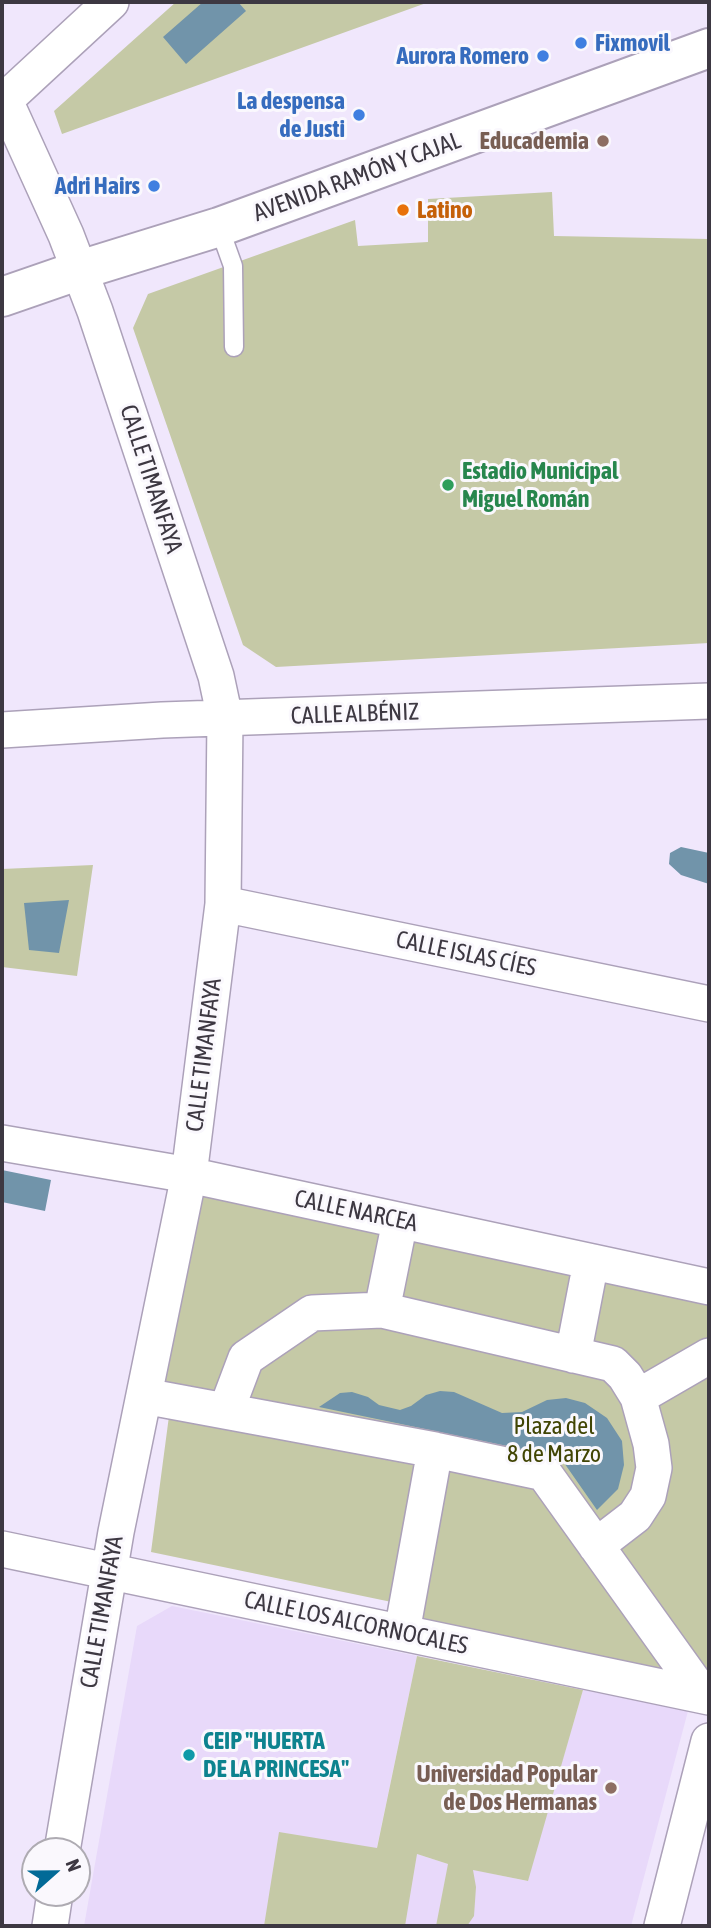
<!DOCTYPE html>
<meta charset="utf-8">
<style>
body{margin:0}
#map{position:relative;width:711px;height:1928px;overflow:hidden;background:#f0e7fc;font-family:"Asap Condensed",sans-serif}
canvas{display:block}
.frame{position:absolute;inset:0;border:4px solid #3d3842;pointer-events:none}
.north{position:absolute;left:21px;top:1837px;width:70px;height:70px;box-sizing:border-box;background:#faf8fd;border:2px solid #aeabb2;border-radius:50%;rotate:69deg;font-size:19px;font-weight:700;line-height:28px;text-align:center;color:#3d3842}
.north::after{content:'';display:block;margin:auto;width:24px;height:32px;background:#026a97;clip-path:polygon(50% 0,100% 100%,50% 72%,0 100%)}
</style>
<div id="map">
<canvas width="711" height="1928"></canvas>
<div class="frame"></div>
<div class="north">N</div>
</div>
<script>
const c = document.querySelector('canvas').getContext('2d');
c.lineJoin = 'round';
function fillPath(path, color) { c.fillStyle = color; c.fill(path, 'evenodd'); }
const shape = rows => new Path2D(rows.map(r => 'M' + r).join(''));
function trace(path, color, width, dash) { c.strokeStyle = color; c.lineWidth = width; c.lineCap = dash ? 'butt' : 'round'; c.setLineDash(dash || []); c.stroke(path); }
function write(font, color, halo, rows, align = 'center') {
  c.font = font + ' "Asap Condensed",sans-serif'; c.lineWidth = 6; c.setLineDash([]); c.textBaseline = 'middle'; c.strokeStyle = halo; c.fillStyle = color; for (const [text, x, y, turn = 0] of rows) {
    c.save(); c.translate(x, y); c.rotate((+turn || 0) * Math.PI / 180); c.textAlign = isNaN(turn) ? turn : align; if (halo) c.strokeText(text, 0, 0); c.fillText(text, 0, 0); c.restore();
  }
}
const built = shape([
 [172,1606,417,1656,377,1847,417,1854,448,1864,527,1881,583,1690,688,1711,631,1926,84,1926,137,1626]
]);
const green = shape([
 [176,2,429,2,62,134,54,111],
 [552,192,554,236,709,239,709,643,276,667,243,645,133,328,148,294,355,220,358,246,428,242,428,199],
 [93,865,77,976,2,967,2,869],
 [189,1175,709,1287,709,1668,703,1695,402,1632,406,1605,151,1552,171,1401,144,1396],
 [417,1656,583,1690,528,1881,473,1870,476,1887,474,1916,467,1926,436,1926,448,1864,417,1854,405,1926,264,1926,279,1832,377,1848]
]);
const water = shape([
 [203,2,238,2,246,11,186,64,163,37],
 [681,847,709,853,709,884,681,875,669,864,670,853],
 [69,900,59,953,29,950,24,903],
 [2,1170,51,1180,45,1211,2,1202],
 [440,1391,454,1392,502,1413,522,1412,547,1400,566,1398,585,1403,607,1418,622,1441,624,1465,618,1489,597,1510,560,1457,319,1407,340,1393,352,1392,368,1397,379,1405,400,1410,411,1406,426,1395]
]);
const lane = shape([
 [219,227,233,266,234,347]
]);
const street = shape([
 [2,94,66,235,95,311,216,676,225,718,223,904,189,1175,116,1532,62,1851],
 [6,99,111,2],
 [2,730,162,720,709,701],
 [223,904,709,1004],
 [2,1143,189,1175,709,1287],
 [382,1310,400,1221],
 [573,1355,591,1262],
 [144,1396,435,1450],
 [638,1397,709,1356],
 [226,1411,246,1358,312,1313,382,1310,613,1364,625,1376,638,1397,651,1444,654,1468,648,1496,635,1516,596,1546],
 [2,1549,709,1697],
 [402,1632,435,1450,544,1473,703,1695],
 [50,1926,55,1893],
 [662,1926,709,1741]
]);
const secondary = shape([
 [2,297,80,270,219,227,709,48]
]);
const markers = [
 [581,43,7,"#3f7fe0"],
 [543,56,7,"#3f7fe0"],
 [359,115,7,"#3f7fe0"],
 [603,141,7,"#8d6e63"],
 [154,186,7,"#3f7fe0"],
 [403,210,7,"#e8710a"],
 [448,485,7,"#2e9e5b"],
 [189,1755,7,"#0f9aa8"],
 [611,1788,7,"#8d6e63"]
];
const shopNames = [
 ["Fixmovil",595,43,"left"],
 ["Aurora Romero",529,56],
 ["La despensa",345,101],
 ["de Justi",345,129],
 ["Adri Hairs",140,186]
];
const educationNames = [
 ["Educademia",589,141],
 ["Universidad Popular",597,1774],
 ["de Dos Hermanas",597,1802]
];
const streetNames = [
 ["AVENIDA RAMÓN Y CAJAL",357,177,-20],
 ["CALLE TIMANFAYA",151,479,72],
 ["CALLE ALBÉNIZ",355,714,-2],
 ["CALLE ISLAS CÍES",466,954,12],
 ["CALLE TIMANFAYA",204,1055,-83],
 ["CALLE NARCEA",356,1211,12],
 ["CALLE TIMANFAYA",102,1612,-80],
 ["CALLE LOS ALCORNOCALES",356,1623,12]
];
const foodNames = [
 ["Latino",417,210]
];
const leisureNames = [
 ["Estadio Municipal",462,471],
 ["Miguel Román",462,499]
];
const parkNames = [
 ["Plaza del",554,1426],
 ["8 de Marzo",554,1454]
];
const cultureNames = [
 ["CEIP \"HUERTA",203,1741],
 ["DE LA PRINCESA\"",203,1769]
];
fillPath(built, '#e8d9fa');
fillPath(green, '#c5c9a6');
fillPath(water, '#7194aa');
trace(lane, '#aca1b9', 21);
trace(street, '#aca1b9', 38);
trace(secondary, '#aca1b9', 42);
trace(lane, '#fff', 18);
trace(street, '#fff', 35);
trace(secondary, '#fff', 38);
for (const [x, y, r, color] of markers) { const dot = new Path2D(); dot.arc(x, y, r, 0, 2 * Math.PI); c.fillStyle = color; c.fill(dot); trace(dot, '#faf8fd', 2.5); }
write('bold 24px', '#366cbe', '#faf8fd', shopNames, 'right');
write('bold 24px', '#785e54', '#faf8fd', educationNames, 'right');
write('24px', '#3d3842', '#faf8fd', streetNames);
write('bold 24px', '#c56008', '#faf8fd', foodNames, 'left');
write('bold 24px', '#27864d', '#faf8fd', leisureNames, 'left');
write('24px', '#414504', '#faf8fd', parkNames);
write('bold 24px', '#0d838f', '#faf8fd', cultureNames, 'left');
</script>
